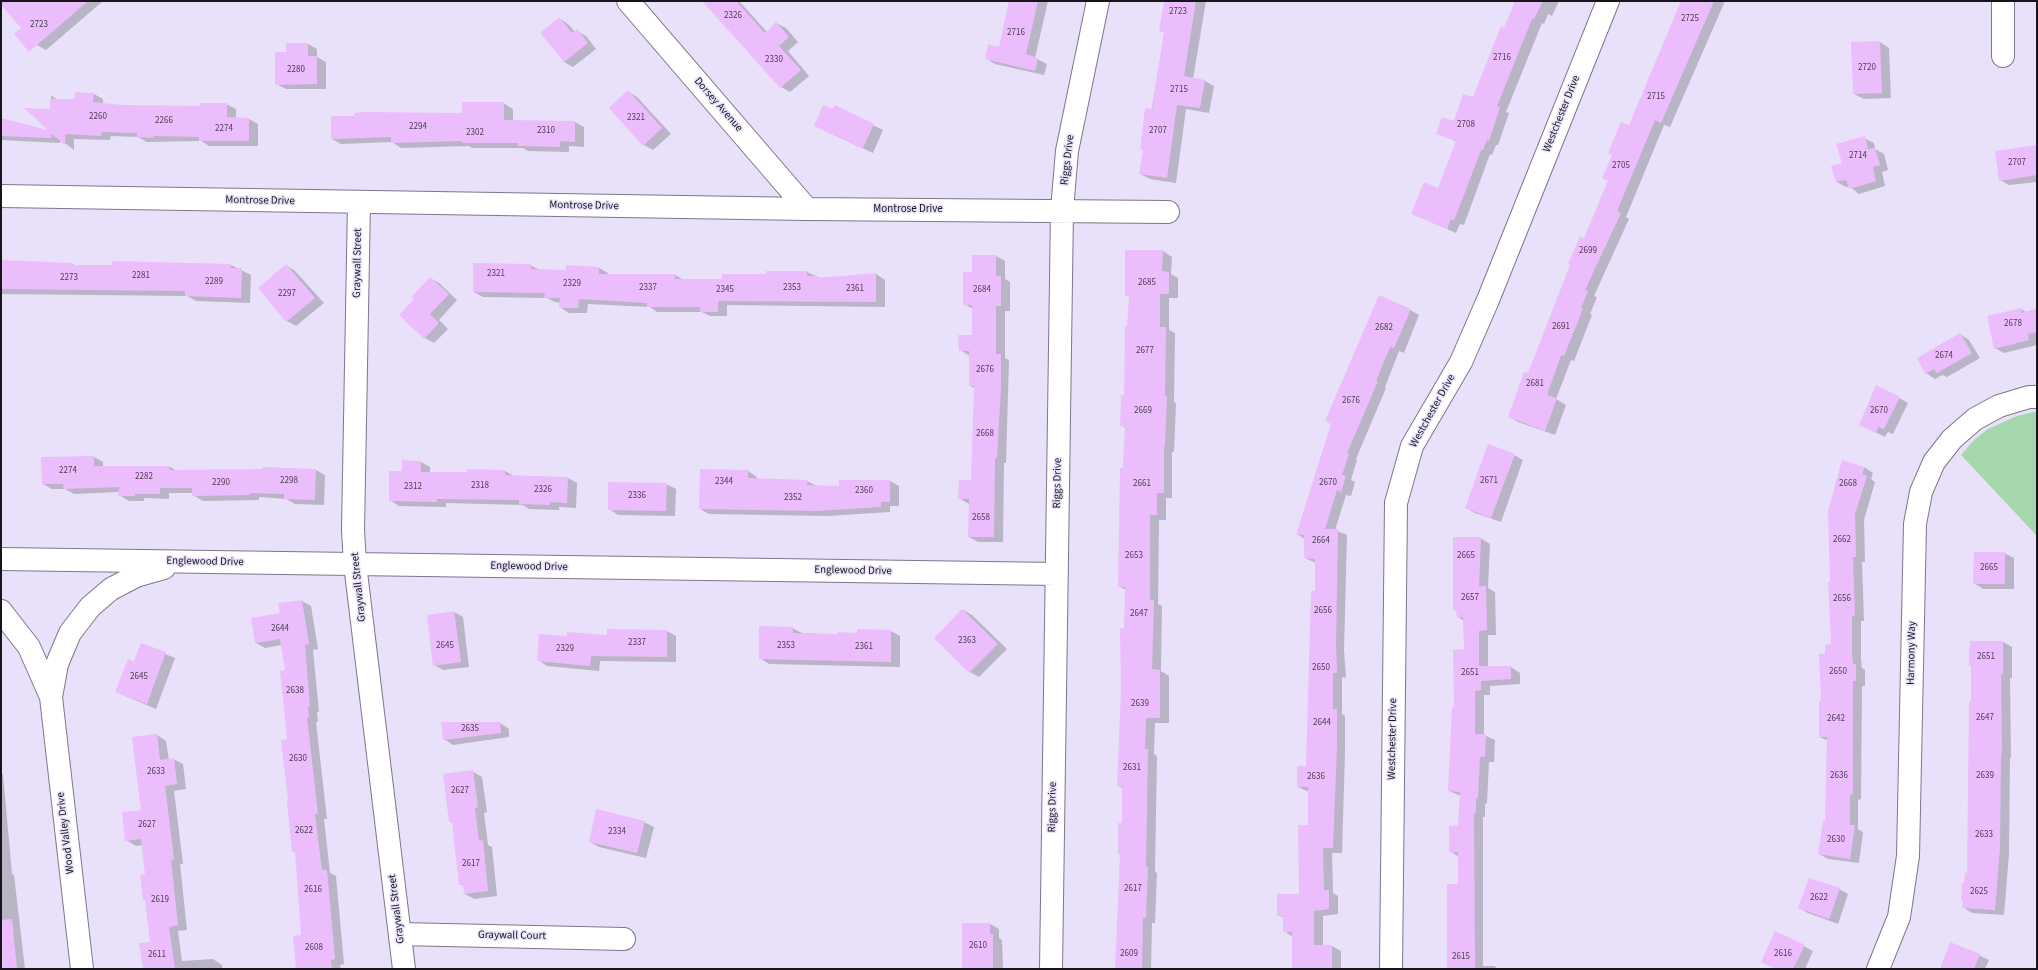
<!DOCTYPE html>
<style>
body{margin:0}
#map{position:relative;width:2038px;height:970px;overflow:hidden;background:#e9e1f9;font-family:"Source Sans 3",sans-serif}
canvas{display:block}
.frame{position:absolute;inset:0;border:2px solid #17141c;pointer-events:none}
</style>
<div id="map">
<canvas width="2038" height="970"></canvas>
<div class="frame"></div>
</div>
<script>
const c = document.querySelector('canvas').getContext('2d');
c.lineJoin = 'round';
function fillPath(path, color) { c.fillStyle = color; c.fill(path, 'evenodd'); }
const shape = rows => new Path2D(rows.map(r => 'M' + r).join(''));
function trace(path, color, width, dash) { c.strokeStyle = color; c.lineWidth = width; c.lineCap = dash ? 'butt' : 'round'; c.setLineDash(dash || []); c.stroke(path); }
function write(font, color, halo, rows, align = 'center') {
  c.font = font + ' "Source Sans 3",sans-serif'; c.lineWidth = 3; c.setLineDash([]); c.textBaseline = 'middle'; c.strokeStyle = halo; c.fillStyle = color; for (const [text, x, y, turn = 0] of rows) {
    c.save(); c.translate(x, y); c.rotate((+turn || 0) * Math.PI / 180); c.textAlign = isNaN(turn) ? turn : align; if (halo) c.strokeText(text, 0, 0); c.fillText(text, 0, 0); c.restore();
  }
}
const green = shape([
 [2037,411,2037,536,1961,455,1974,440,1988,429,2017,416]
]);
const shadow = shape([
 [12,1,103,1,46,50,37,45],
 [706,1,739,1,767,32,776,23,786,28,798,42,788,51,809,76,790,92,781,87],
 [1010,1,1048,1,1035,58,1047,64,1044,75,995,64,986,58,999,48],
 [1170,1,1206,1,1193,79,1205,81,1214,86,1209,113,1186,109,1176,183,1150,179,1140,174,1165,33,1160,30],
 [1517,1,1559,1,1552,16,1548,14,1544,24,1542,23,1506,112,1509,113,1498,145,1496,145,1492,155,1490,154,1464,225,1460,224,1456,233,1413,214,1438,190,1457,142,1437,133,1455,122,1473,99],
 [1683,1,1725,1,1670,127,1664,125,1626,217,1629,219,1594,296,1597,297,1590,314,1592,315,1574,361,1571,360,1556,399,1566,405,1555,435,1518,422,1509,417,1528,374],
 [559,18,568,24,575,32,577,31,586,36,596,49,573,67,564,62],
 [1880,42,1889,48,1891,98,1864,99,1854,94],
 [308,44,317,49,317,57,326,62,326,89,286,89,276,84,287,53],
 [628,91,637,97,671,134,653,150,644,145],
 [94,94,103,99,103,104,122,106,201,107,226,104,236,109,236,118,249,119,258,124,258,146,209,146,201,141,147,142,138,137,111,136,110,140,74,139,74,150,61,140,60,143,1,140,1,119,52,132,51,95,65,106],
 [503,103,513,109,513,121,575,122,584,127,584,147,569,146,569,152,528,151,523,148,472,148,469,146,401,148,392,142,341,144,332,139,463,114],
 [835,107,883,130,873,153,825,131],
 [1864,138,1874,143,1875,149,1884,154,1888,170,1882,172,1885,186,1859,194,1849,186,1846,187,1837,182,1843,164],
 [2037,146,2037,182,2009,185,2000,180],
 [1163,251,1172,257,1171,274,1178,278,1178,298,1169,298,1169,330,1175,333,1174,402,1176,403,1174,452,1172,452,1172,498,1166,498,1166,520,1159,520,1158,604,1162,606,1161,671,1169,676,1169,723,1155,723,1154,754,1157,756,1155,872,1157,873,1155,923,1152,923,1151,969,1117,969,1121,855,1119,854,1123,824,1123,788,1118,785,1126,590,1119,586,1126,428,1121,425,1125,396,1130,297,1126,295],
 [973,256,996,256,1005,261,1005,279,1010,282,1010,311,1005,311,1005,358,1009,360,1006,463,1004,463,1003,542,978,542,969,537,969,504,959,498,972,481,975,388,970,386,970,356,960,350,973,336,973,309,964,304,973,273],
 [1,261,19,261,23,263,72,264,76,266,231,265,251,275,250,303,196,301,187,296,1,294],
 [286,265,295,271,324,303,296,326,287,321],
 [530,265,540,270,567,271,599,268,608,273,608,275,675,275,684,280,723,280,767,275,767,272,807,272,820,278,876,274,885,280,885,307,727,305,727,316,710,316,702,312,657,312,650,307,588,304,587,313,569,313,560,307,560,303,555,302,547,298,483,297,474,292],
 [430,278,439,283,457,300,439,320,448,329,434,343,425,338,400,315,415,299],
 [2021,309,2026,312,2037,309,2037,345,2004,353,1995,348],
 [1410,310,1419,315,1404,353,1399,351,1385,387,1386,388,1356,459,1357,460,1351,480,1355,482,1351,496,1346,495,1335,530,1347,535,1344,650,1346,678,1342,677,1342,714,1345,716,1345,753,1342,853,1332,853,1333,893,1338,896,1338,914,1323,916,1323,946,1332,946,1341,951,1341,969,1293,969,1293,937,1284,931,1284,918,1278,915,1300,895,1309,826,1309,792,1298,787,1307,767,1316,592,1316,563,1305,558,1305,539,1297,534,1332,424],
 [1960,334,1969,340,1980,358,1947,377,1942,375,1935,379,1926,373],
 [1899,398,1908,403,1893,434,1888,432,1885,437,1869,429],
 [1514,455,1523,460,1501,522,1475,513,1466,508],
 [94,457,103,462,103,467,170,467,177,471,316,470,325,475,324,505,295,504,286,499,259,497,259,500,203,501,193,495,193,493,169,493,169,499,144,498,144,501,129,501,119,495,119,492,74,494,65,489,52,489,43,484],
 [403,461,421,462,430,467,430,473,468,473,505,471,514,476,568,478,577,483,576,508,559,507,559,510,529,509,523,505,446,503,446,507,399,506,390,500,403,472],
 [1864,467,1873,473,1871,479,1875,482,1864,520,1865,562,1862,562,1864,621,1861,621,1861,659,1862,668,1865,670,1865,686,1862,686,1861,799,1858,800,1858,829,1863,832,1859,863,1828,859,1819,854,1826,822,1828,741,1820,737,1826,655,1832,645,1832,583],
 [701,470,748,471,757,477,757,479,807,481,817,486,840,487,890,481,899,486,899,506,890,506,890,512,827,516,709,514,700,509],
 [666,484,676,489,675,516,618,515,609,509],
 [1480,538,1490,544,1488,588,1495,592,1496,635,1488,635,1488,667,1511,667,1520,673,1520,684,1490,686,1490,695,1484,695,1484,735,1495,740,1494,762,1489,762,1487,803,1485,804,1485,817,1483,817,1483,966,1494,966,1499,969,1448,969,1459,885,1459,857,1450,851,1459,826,1461,796,1449,791,1455,708,1465,650,1464,621,1458,617,1458,612,1454,610],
 [2004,553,2014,558,2014,589,1983,589,1974,583],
 [302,601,311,606,318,649,313,650,319,712,317,712,318,722,316,722,327,819,324,819,330,873,336,876,344,964,340,965,341,969,297,969,302,936,296,853,293,851,286,671,282,645,265,648,256,643,281,614],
 [963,610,972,615,1007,649,979,677,970,672],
 [454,612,463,617,469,667,443,670,434,665],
 [792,628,802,633,838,635,891,631,900,636,900,667,769,664,760,658],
 [667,631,676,636,676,662,600,661,599,671,547,666,538,660,568,637,608,636],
 [2003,642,2012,647,2012,678,2010,678,2011,758,2010,758,2009,854,2004,915,1972,913,1963,907,1963,884,1965,884,1968,875],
 [141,644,175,658,156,709,116,692,135,662],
 [500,723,509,729,509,737,453,745,444,739],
 [157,735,166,741,169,760,173,759,183,764,186,789,174,791,183,864,180,864,187,930,178,931,182,961,213,959,222,965,222,969,144,969,151,943,146,901,144,900,146,875,143,845,136,846,126,840,142,811],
 [472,771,482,777,487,812,484,813,488,845,492,847,497,896,474,899,465,894,465,887,460,884,453,823,450,822],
 [1,773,3,774,12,874,14,875,25,969,1,969],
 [644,822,654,827,646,858,599,847,590,842],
 [1839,889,1848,894,1838,924,1808,913,1799,908],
 [990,924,999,929,999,938,1002,940,1003,969,963,969],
 [1951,943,1989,960,1985,969,1941,969],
 [1804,946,1813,951,1805,969,1776,969]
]);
const building = shape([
 [1,1,88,1,29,52,14,34,21,28,1,5],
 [702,1,736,1,765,33,776,22,789,37,779,46,801,70,780,88],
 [1009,1,1038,1,1026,54,1038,58,1035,71,985,59,988,44,999,47],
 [1164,1,1196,1,1184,76,1205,80,1200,108,1177,105,1167,178,1139,174,1143,150,1140,149,1145,108,1152,109,1164,32,1159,31],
 [1515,1,1543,1,1534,19,1532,19,1497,106,1500,107,1489,141,1487,140,1483,150,1481,150,1454,221,1451,219,1447,229,1411,214,1424,182,1438,188,1456,141,1436,134,1442,117,1454,121,1463,94,1473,97,1501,26,1504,28],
 [1681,1,1714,1,1661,123,1655,120,1617,211,1621,213,1585,290,1588,291,1581,308,1583,309,1564,356,1561,355,1547,395,1557,398,1545,431,1508,417,1524,372,1528,373,1570,265,1568,264,1580,236,1584,238,1608,181,1602,178,1612,155,1608,153,1621,122,1629,125],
 [559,17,572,33,577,29,588,43,564,62,540,33],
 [1880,41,1882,93,1853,94,1851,42],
 [286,43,308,43,308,56,317,56,317,84,275,85,275,52,286,52],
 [628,90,662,128,643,146,609,108],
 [75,92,94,93,93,102,122,105,200,106,200,103,227,103,227,117,249,118,249,141,199,141,199,137,153,136,153,138,137,137,137,133,102,132,101,136,65,134,65,145,52,134,51,138,1,136,1,118,48,130,24,108,50,109,50,99,75,99],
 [462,102,504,102,504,120,575,121,575,142,560,141,560,147,518,146,518,143,462,143,462,141,391,143,391,137,331,139,331,116,354,116,354,113,362,112,462,113],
 [823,105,832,109,835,105,874,124,863,148,814,126],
 [1865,136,1868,149,1875,148,1880,165,1873,167,1876,181,1849,189,1846,180,1836,182,1831,166,1842,163,1836,144],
 [2037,145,2037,175,1999,181,1995,151],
 [1125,250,1163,250,1162,271,1169,272,1169,294,1160,294,1160,327,1166,327,1165,396,1167,396,1165,447,1164,447,1164,493,1157,493,1157,515,1150,515,1150,600,1154,600,1152,669,1160,670,1160,718,1146,718,1145,749,1148,749,1146,867,1148,867,1146,918,1143,918,1142,969,1115,969,1120,854,1118,854,1118,823,1122,823,1122,786,1117,786,1121,690,1120,628,1124,629,1125,587,1118,587,1120,468,1123,468,1125,426,1120,426,1121,395,1124,395,1125,326,1127,326,1129,296,1125,296],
 [972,255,996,255,996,276,1001,276,1001,306,996,306,996,354,1001,354,1001,386,997,458,995,458,994,537,968,537,969,499,958,499,959,480,971,480,974,386,969,386,969,351,959,351,958,335,972,335,972,305,963,305,963,272,972,272],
 [1,260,72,263,72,265,112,265,112,261,231,264,231,268,242,268,241,298,185,296,185,291,1,289],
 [473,263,531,264,531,269,566,270,566,265,599,267,599,274,675,274,675,279,722,279,722,274,766,274,766,271,807,271,807,276,817,276,818,278,876,273,876,302,718,301,718,312,700,312,700,307,647,307,647,303,579,299,578,308,559,308,560,298,544,298,545,293,473,292],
 [286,264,315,298,286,322,258,288],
 [430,277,449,294,430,314,439,323,424,339,399,315,414,299,411,297],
 [1379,295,1411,309,1394,348,1390,347,1376,381,1378,381,1347,453,1349,454,1342,475,1346,476,1341,492,1337,490,1325,529,1338,529,1336,645,1337,673,1333,673,1333,709,1337,709,1337,747,1333,848,1323,848,1324,890,1329,890,1329,909,1314,911,1314,945,1332,945,1332,969,1292,969,1292,932,1283,932,1283,916,1277,916,1277,894,1299,894,1298,825,1308,825,1308,787,1297,787,1297,766,1306,766,1311,591,1315,591,1315,559,1304,558,1304,535,1296,535,1331,424,1325,421],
 [2021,308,2022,313,2037,308,2037,332,2028,334,2029,340,1994,349,1987,316],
 [1960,333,1972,353,1937,373,1934,369,1925,374,1917,358],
 [1876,385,1900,397,1884,429,1878,427,1876,433,1859,425],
 [1488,444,1515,454,1491,518,1465,508],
 [94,456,94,466,170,466,170,470,263,469,263,467,316,469,315,500,284,499,284,494,250,493,250,495,192,496,192,488,160,488,160,494,135,494,135,496,118,496,119,487,64,489,63,484,42,484,41,457],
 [402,460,421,461,421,472,467,472,467,469,505,470,505,475,568,477,567,503,550,502,550,505,519,504,519,500,437,499,437,502,389,501,389,471,402,471],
 [1842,460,1864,467,1862,474,1867,476,1855,514,1856,557,1853,557,1855,616,1852,616,1852,654,1853,664,1856,664,1856,681,1853,681,1853,794,1850,795,1850,825,1855,825,1850,859,1818,854,1823,821,1825,821,1827,737,1819,737,1819,701,1821,701,1819,654,1825,654,1825,645,1831,644,1828,582,1830,582,1828,511],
 [700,469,748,470,748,478,808,480,807,485,839,486,839,480,890,480,890,502,881,502,881,507,817,511,699,509],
 [608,482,667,483,666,511,608,510],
 [1453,537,1481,537,1479,586,1486,586,1487,630,1479,631,1479,666,1511,666,1511,679,1481,681,1481,690,1475,691,1475,734,1486,734,1485,757,1480,757,1478,798,1476,799,1476,813,1474,813,1475,969,1447,969,1447,884,1458,884,1458,852,1449,852,1449,826,1458,825,1460,792,1448,791,1452,707,1454,707,1453,650,1464,649,1463,617,1457,618,1456,610,1453,610],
 [1974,552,2005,552,2005,584,1973,584],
 [302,600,309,644,305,645,310,707,308,707,309,717,307,717,318,814,315,814,322,870,327,870,335,959,331,960,332,969,296,969,293,936,301,935,295,851,292,852,287,801,288,800,281,740,287,739,280,671,285,670,280,639,255,643,251,618,280,613,278,603],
 [962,609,998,644,969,673,934,638],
 [454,611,461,662,433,666,427,615],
 [759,626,793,627,793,633,837,634,837,632,857,633,857,629,891,630,891,662,759,659],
 [607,629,667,630,667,657,591,656,590,666,537,661,539,634,567,636,567,632,607,635],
 [1970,641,2003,641,2003,674,2001,674,2002,753,2001,753,2000,848,1995,910,1962,908,1963,900,1961,900,1962,883,1964,883,1965,873,1967,873,1969,701,1971,701,1971,666,1969,665,1969,649,1970,649],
 [141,643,166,652,147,704,115,692,128,659,134,661],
 [441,722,500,722,501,733,443,740],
 [157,734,160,760,174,758,177,784,165,786,174,859,171,860,178,925,169,927,175,969,143,969,139,943,150,942,145,900,143,900,140,875,145,874,141,839,125,841,122,812,141,810,132,737],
 [473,770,478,807,475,808,479,841,483,840,488,891,464,894,463,884,459,885,452,822,449,822,443,774],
 [596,809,645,821,637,853,589,842],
 [1809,878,1840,888,1829,919,1798,908],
 [12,919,17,969,1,969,1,920],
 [962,923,990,923,990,934,993,934,993,969,962,969],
 [1775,931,1805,945,1793,969,1775,969,1761,962],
 [1950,942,1980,954,1974,969,1940,969]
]);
const minor = shape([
 [628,1,807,209],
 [2003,1,2003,56],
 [1,196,807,209,1168,212],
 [359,202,353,530,355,564,404,969],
 [1,559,1057,574],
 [1,611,29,647,51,697,82,969],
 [51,697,57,664,70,633,90,607,111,589,136,576,164,568],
 [400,934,624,939],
 [1051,969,1062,210,1067,151,1098,1],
 [1391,969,1396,503,1412,446,1461,362,1488,300,1608,1],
 [1878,969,1899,917,1908,856,1915,524,1921,492,1934,462,1952,439,1975,419,1999,406,2029,397,2037,397]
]);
const numberNames = [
 ["2723",1178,12],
 ["2326",733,16],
 ["2725",1690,19],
 ["2723",39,25],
 ["2716",1016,33],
 ["2716",1502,58],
 ["2330",774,60],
 ["2720",1867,68],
 ["2280",296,70],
 ["2715",1179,90],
 ["2715",1656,97],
 ["2260",98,117],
 ["2321",636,118],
 ["2266",164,121],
 ["2708",1466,125],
 ["2294",418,127],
 ["2274",224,129],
 ["2310",546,131],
 ["2707",1158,131],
 ["2302",475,133],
 ["2714",1858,156],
 ["2707",2017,163],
 ["2705",1621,166],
 ["2699",1588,251],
 ["2321",496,274],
 ["2281",141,276],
 ["2273",69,278],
 ["2289",214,282],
 ["2685",1147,283],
 ["2329",572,284],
 ["2337",648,288],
 ["2353",792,288],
 ["2361",855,289],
 ["2345",725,290],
 ["2684",982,290],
 ["2297",287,294],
 ["2678",2013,324],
 ["2691",1561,327],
 ["2682",1384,328],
 ["2677",1145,351],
 ["2674",1944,356],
 ["2676",985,370],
 ["2681",1535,384],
 ["2676",1351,401],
 ["2669",1143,411],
 ["2670",1879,411],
 ["2668",985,434],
 ["2274",68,471],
 ["2282",144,477],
 ["2298",289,481],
 ["2671",1489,481],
 ["2344",724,482],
 ["2290",221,483],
 ["2670",1328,483],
 ["2661",1142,484],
 ["2668",1848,484],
 ["2318",480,486],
 ["2312",413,487],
 ["2326",543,490],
 ["2360",864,491],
 ["2336",637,496],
 ["2352",793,498],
 ["2658",981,518],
 ["2662",1842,540],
 ["2664",1321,541],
 ["2653",1134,556],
 ["2665",1466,556],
 ["2665",1989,568],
 ["2657",1470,598],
 ["2656",1842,599],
 ["2656",1323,611],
 ["2647",1139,614],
 ["2644",280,629],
 ["2363",967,641],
 ["2337",637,643],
 ["2645",445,646],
 ["2353",786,646],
 ["2361",864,647],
 ["2329",565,649],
 ["2651",1986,657],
 ["2650",1321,668],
 ["2650",1838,672],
 ["2651",1470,673],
 ["2645",139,677],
 ["2638",295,691],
 ["2639",1140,704],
 ["2647",1985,718],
 ["2642",1836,719],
 ["2644",1322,723],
 ["2635",470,729],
 ["2630",298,759],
 ["2631",1132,768],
 ["2633",156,772],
 ["2636",1839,776],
 ["2639",1985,776],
 ["2636",1316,777],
 ["2627",460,791],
 ["2627",147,825],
 ["2622",304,831],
 ["2334",617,832],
 ["2633",1984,835],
 ["2630",1836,840],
 ["2617",471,864],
 ["2617",1133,889],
 ["2616",313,890],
 ["2625",1979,892],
 ["2622",1819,898],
 ["2619",160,900],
 ["2610",978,946],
 ["2608",314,948],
 ["2609",1129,954],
 ["2616",1783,954],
 ["2611",157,955],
 ["2615",1461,957]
];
const streetNames = [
 ["Dorsey Avenue",718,105,49],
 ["Westchester Drive",1562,114,-68],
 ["Riggs Drive",1068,160,-83],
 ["Montrose Drive",260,201,1],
 ["Montrose Drive",584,206,1],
 ["Montrose Drive",908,210],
 ["Graywall Street",358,263,-89],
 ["Westchester Drive",1433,411,-61],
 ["Riggs Drive",1058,483,-89],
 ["Englewood Drive",205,562,1],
 ["Englewood Drive",529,567,1],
 ["Englewood Drive",853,571,1],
 ["Graywall Street",359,587,-96],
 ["Harmony Way",1912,653,-89],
 ["Westchester Drive",1393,739,-89],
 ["Riggs Drive",1053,807,-89],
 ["Wood Valley Drive",66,833,-97],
 ["Graywall Street",397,909,-97],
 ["Graywall Court",512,936,1]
];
fillPath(green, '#a5d7ac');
fillPath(shadow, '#0003');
fillPath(building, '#ecbdfc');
trace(minor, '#7d768c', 24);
trace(minor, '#fff', 22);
write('9px', '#4c3e54', null, numberNames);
write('11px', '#17141c', '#e9e1f9', streetNames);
</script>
